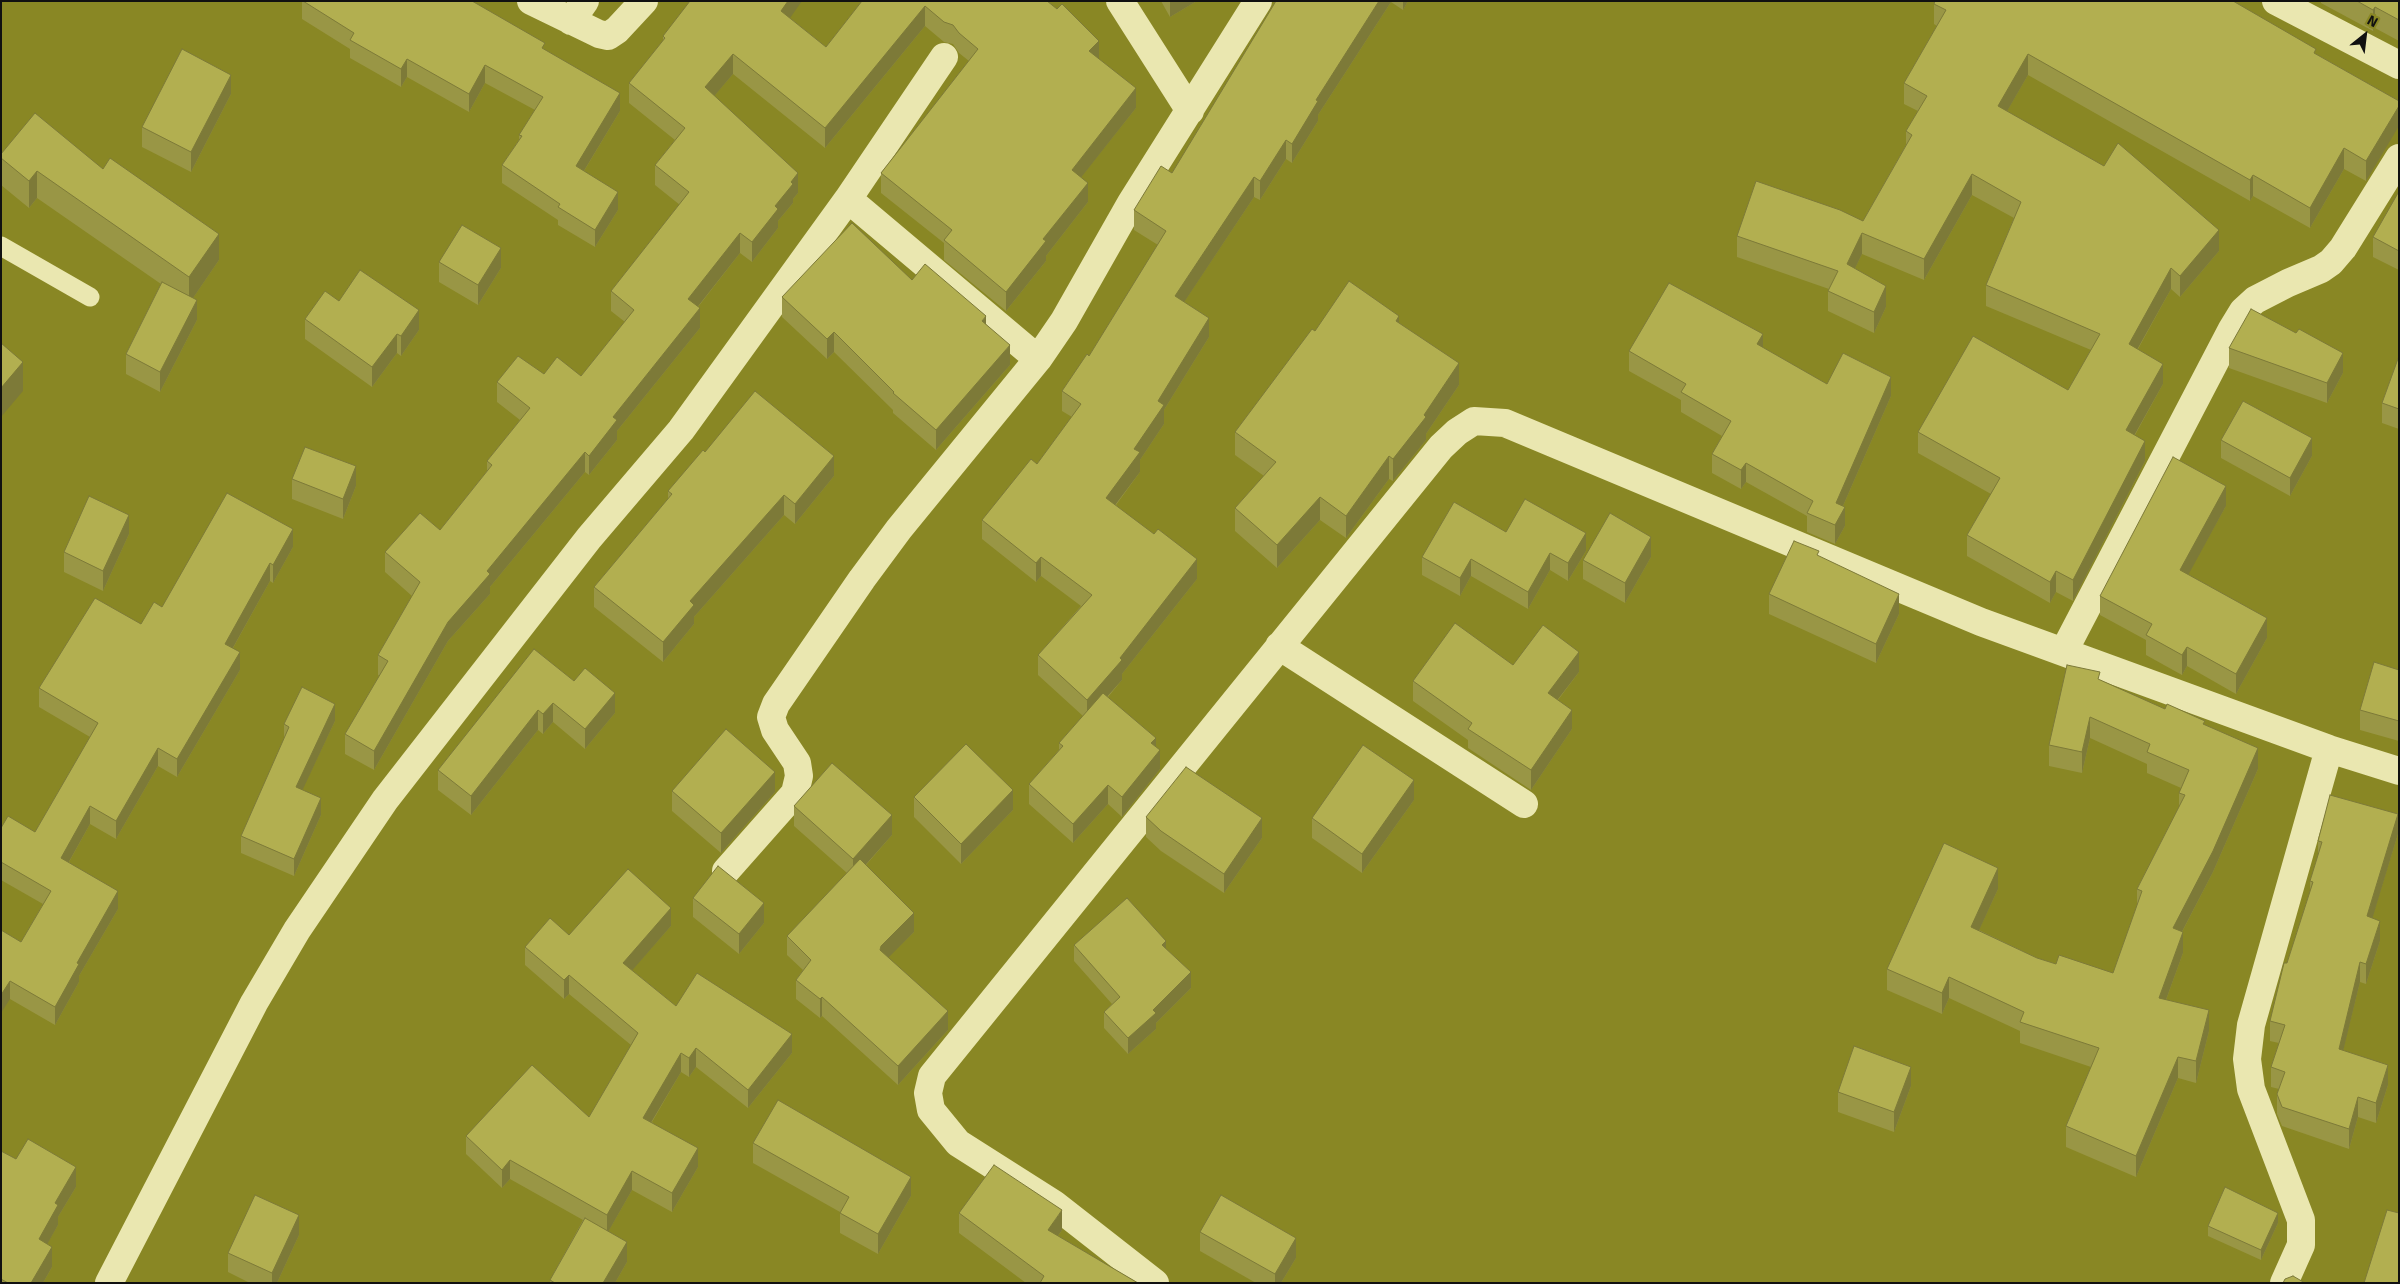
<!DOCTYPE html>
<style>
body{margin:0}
#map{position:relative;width:2400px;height:1284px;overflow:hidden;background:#898724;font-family:Signika,sans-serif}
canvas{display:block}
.frame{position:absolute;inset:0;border:2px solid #111;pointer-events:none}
.north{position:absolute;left:2340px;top:10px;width:50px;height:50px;-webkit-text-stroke:4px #898724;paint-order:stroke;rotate:29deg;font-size:14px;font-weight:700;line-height:20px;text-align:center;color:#111}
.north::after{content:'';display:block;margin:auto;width:18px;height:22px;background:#111;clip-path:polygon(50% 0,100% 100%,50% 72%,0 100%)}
</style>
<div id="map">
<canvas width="2400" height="1284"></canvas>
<div class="frame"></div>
<div class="north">N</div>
</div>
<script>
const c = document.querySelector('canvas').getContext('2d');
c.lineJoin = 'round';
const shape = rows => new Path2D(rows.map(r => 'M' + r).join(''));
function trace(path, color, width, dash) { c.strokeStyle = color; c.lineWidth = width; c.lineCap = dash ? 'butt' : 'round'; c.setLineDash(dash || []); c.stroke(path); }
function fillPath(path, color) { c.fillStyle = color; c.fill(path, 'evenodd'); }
const lane = shape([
 [1,246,90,297]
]);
const street = shape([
 [531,1,599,34,608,36,617,30,644,1],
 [1120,1,1190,111],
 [2276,1,2399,65],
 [571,21,585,1],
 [848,199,944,57],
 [1279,646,1524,804],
 [2064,651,2232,329,2243,311,2255,300,2288,283,2321,269,2331,262,2343,248,2399,158],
 [726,871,795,793,799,776,797,763,775,730,771,717,776,704,862,579,899,529,1038,359],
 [109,1283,254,1003,297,930,385,800,589,538,681,430,848,199,1038,359,1064,321,1131,203,1258,1],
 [1155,1283,1054,1204,958,1143,931,1110,928,1093,932,1076,1441,447,1457,432,1474,421,1505,423,1981,622,2329,749,2399,771],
 [2284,1283,2301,1245,2301,1220,2251,1089,2247,1059,2251,1025,2329,749]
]);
const wall = shape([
 [302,1,472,1,545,50,620,111,584,171,618,210,595,247,558,225,558,220,502,183,502,165,519,140,519,135,535,110,485,83,469,112,407,77,401,87,350,58,350,49,302,19],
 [862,1,1047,1,1099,59,1136,108,1081,177,1088,202,1046,256,1046,261,1006,311,944,260,944,243,881,193,881,173,969,61,959,53,953,44,944,42,925,26,825,148,733,74,714,96,798,193,793,199,793,203,778,221,778,228,752,262,740,253,698,307,700,328,617,431,617,440,589,475,585,472,490,587,490,594,448,641,374,770,345,754,345,734,380,676,378,675,378,655,412,596,385,572,385,552,440,530,487,471,487,461,520,420,497,402,497,382,544,374,581,376,625,322,611,311,611,291,680,205,655,185,655,165,675,140,629,103,629,83,663,41,663,36,790,18,826,47],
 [1161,1,1197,1,1170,17],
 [1276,1,1408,1,1403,10,1391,2,1318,115,1318,121,1292,163,1286,159,1260,200,1254,197,1184,302,1209,337,1164,410,1164,424,1140,460,1140,472,1116,505,1197,579,1122,674,1122,680,1108,697,1156,746,1160,769,1122,817,1108,804,1073,843,1029,804,1029,784,1059,750,1059,743,1083,716,1038,675,1038,655,1081,606,1041,576,1036,582,982,539,982,520,1037,464,1072,417,1062,411,1062,391,1089,356,1158,245,1134,230,1134,210,1172,173],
 [2321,1,2399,1,2399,41,2375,28,2373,31,2321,3],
 [1934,4,2316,54,2399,101,2366,181,2344,169,2310,228,2253,196,2250,201,2028,75,2007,111,2219,251,2180,297,2171,289,2138,349,2163,384,2135,435,2145,461,2073,601,2056,592,2050,603,1967,556,1967,535,1991,494,1918,453,1918,432,2068,390,2091,350,1986,306,1986,285,2014,218,1972,195,1924,280,1862,254,1855,268,1886,307,1874,333,1828,311,1828,291,1829,289,1737,257,1737,236,1863,221,1906,145,1906,131,1918,111,1904,104,1904,83,1937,26,1934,24],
 [231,94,191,172,142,147,142,127],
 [1,154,103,169,219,260,193,298,197,320,160,392,126,374,126,354,161,284,37,198,29,208,1,185],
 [2399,194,2399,270,2373,257,2373,237],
 [439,262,501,268,478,305,439,282],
 [912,280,986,324,1010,365,936,450,893,413,893,410,834,352,827,359,782,317,782,297],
 [339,301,419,330,401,356,397,353,372,387,305,339,305,319],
 [1399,323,1459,385,1426,434,1426,440,1393,481,1389,479,1346,538,1320,520,1277,568,1235,531,1235,508,1264,476,1235,455,1235,432,1315,331],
 [2296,333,2343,373,2327,403,2229,368,2229,348],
 [1763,348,1827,384,1891,396,1843,506,1845,526,1835,544,1807,532,1807,516,1746,482,1741,489,1712,473,1712,454,1722,436,1681,412,1681,400,1629,371,1629,351],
 [2399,356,2399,429,2382,423,2382,403],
 [2221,440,2312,456,2290,496,2221,458],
 [705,452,834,476,795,524,784,515,694,617,694,624,663,662,594,607,594,587,668,499,668,491],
 [292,479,356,486,343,519,292,499],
 [2226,506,2188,574,2267,638,2236,694,2187,666,2182,675,2146,655,2146,640,2100,615,2100,596],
 [1506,532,1586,551,1568,581,1550,570,1528,609,1471,576,1460,596,1422,575,1422,557],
 [129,534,103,591,64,572,64,552],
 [293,547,273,583,270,581,233,648,240,670,177,777,158,766,116,839,90,824,69,862,118,909,79,976,79,982,55,1025,10,999,1,930,21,942,43,904,1,880,1,828,35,832,90,737,39,707,39,688,141,624,162,607],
 [1651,557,1625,603,1583,579,1583,560],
 [1819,557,1899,614,1876,663,1769,614,1769,594],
 [1513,665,1579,672,1558,700,1572,729,1531,790,1468,748,1468,740,1413,701,1413,681],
 [2399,670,2399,741,2360,730,2360,710],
 [2100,680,2165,709,2205,725,2258,769,2213,872,2182,932,2183,953,2166,1000,2209,1031,2196,1083,2178,1078,2136,1177,2066,1147,2066,1126,2091,1067,2020,1043,2020,1031,1949,998,1942,1014,1887,990,1887,969,1998,889,1979,930,2037,958,2056,964,2113,973,2137,906,2137,889,2179,807,2179,793,2181,788,2147,773,2147,764,2090,738,2082,773,2049,766,2049,745],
 [574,681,615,713,585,749,553,722,543,734,538,730,471,815,438,790,438,770],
 [335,721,302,790,321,815,294,876,241,853,241,836,284,740,284,724],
 [672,791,775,792,721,853,672,811],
 [914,797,1013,810,961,864,914,817],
 [1414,800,1362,873,1312,838,1312,818],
 [794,806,892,835,866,865,914,932,888,957,948,1030,898,1085,822,1016,820,1018,796,999,796,980,803,970,787,955,787,936,847,873,794,826],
 [1146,817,1262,838,1224,893,1161,851,1146,837],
 [2398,834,2372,918,2380,941,2366,984,2360,982,2343,1050,2388,1085,2376,1123,2358,1117,2349,1149,2282,1126,2277,1114,2277,1094,2279,1089,2271,1087,2271,1067,2279,1043,2270,1041,2270,1021,2287,963,2310,891,2310,881,2318,855,2318,841],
 [693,898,764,923,739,954,693,917],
 [671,926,632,970,676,1006,792,1053,748,1108,696,1067,689,1077,681,1072,652,1122,698,1167,672,1212,632,1190,608,1232,627,1262,615,1283,550,1283,550,1280,583,1220,510,1179,502,1188,466,1154,466,1136,589,1117,631,1045,569,994,564,999,525,965,525,947,569,935],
 [1074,945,1166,949,1191,988,1156,1023,1156,1029,1128,1054,1104,1028,1104,1012,1112,1004,1074,961],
 [1911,1086,1894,1132,1838,1112,1838,1092],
 [753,1143,911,1196,878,1254,840,1233,840,1212,753,1163],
 [1,1151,16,1159,76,1187,58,1217,58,1225,47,1244,52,1267,43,1283,1,1283],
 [959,1213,1062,1230,1058,1236,1138,1283,1026,1283,959,1233],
 [2278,1223,2261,1260,2208,1236,2208,1226],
 [1200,1232,1296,1258,1281,1283,1256,1283,1200,1251],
 [299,1235,277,1283,250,1283,228,1272,228,1253]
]);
const shadedWall = shape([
 [788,1,802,1,781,31,781,11],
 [1170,1,1197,1,1170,17],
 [1379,1,1391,1,1391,2,1318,115,1318,121,1292,163,1292,144,1316,100],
 [1403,1,1408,1,1403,10],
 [925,6,925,26,825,148,825,128],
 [2375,7,2375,28,2373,31,2373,10],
 [1099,41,1099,61,1089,51],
 [733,54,733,74,705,107,705,87],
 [2028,54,2028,75,1998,127,1998,106],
 [407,59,407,77,401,87,401,69],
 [485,65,485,83,469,112,469,94],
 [231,75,231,94,191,172,191,152],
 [1136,88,1136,108,1072,189,1072,170],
 [620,93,620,111,576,184,576,166],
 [2399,106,2399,126,2366,181,2366,161],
 [1286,140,1286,159,1260,200,1260,181],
 [2344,148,2344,169,2310,228,2310,208],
 [37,171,37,198,29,208,29,181],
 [798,173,798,193,793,199,793,203,778,221,778,228,752,262,752,242,791,182],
 [1972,174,1972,195,1924,280,1924,259],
 [2253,175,2253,196,2250,201,2250,180],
 [1254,177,1254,197,1175,316,1175,296],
 [1088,183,1088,202,1046,256,1046,261,1006,311,1006,292,1043,239],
 [618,192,618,210,595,247,595,230],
 [2219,230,2219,251,2180,297,2180,276],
 [740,233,740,253,688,319,688,299],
 [1862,233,1862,254,1847,285,1847,264],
 [219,234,219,260,189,304,189,277],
 [501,248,501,268,478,305,478,285],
 [2171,268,2171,289,2129,364,2129,344],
 [1886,286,1886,307,1874,333,1874,312],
 [197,300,197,320,160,392,160,372],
 [700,308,700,328,617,431,617,440,589,475,589,456,613,417],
 [419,310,419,330,401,356,401,336],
 [986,316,986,336,982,321],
 [1399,316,1399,339,1396,321],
 [1209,318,1209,337,1164,410,1164,424,1140,460,1140,472,1106,517,1106,498,1134,449,1158,401],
 [834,332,834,352,827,359,827,339],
 [397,334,397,353,372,387,372,367],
 [1763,334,1763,353,1757,344],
 [1010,345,1010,365,936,450,936,430],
 [2343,353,2343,373,2327,403,2327,383],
 [23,362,23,391,1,417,1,388],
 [1459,363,1459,385,1426,434,1426,440,1393,481,1393,459,1424,415],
 [2163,364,2163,384,2126,450,2126,430],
 [1891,377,1891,396,1836,522,1836,503],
 [2312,438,2312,456,2290,496,2290,478],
 [2145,441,2145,461,2073,601,2073,580],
 [585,452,585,472,490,587,490,594,448,641,374,770,374,751,448,622,487,571],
 [834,456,834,476,795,524,795,504],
 [1389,456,1389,479,1346,538,1346,516],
 [1746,463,1746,482,1741,489,1741,470],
 [356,466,356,486,343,519,343,499],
 [2226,486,2226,506,2180,590,2180,570],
 [784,495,784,515,694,617,694,624,663,662,663,642,690,601],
 [1320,497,1320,520,1277,568,1277,545],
 [1845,507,1845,526,1835,544,1835,525],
 [129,515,129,534,103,591,103,571],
 [293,529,293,547,273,583,273,565],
 [1586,533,1586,551,1568,581,1568,563],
 [1651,537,1651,557,1625,603,1625,583],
 [1550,553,1550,570,1528,609,1528,592],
 [1041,557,1041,576,1036,582,1036,563],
 [1197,559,1197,579,1122,674,1122,680,1087,719,1087,700],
 [1471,559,1471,576,1460,596,1460,578],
 [270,563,270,581,225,662,225,644],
 [2056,571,2056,592,2050,603,2050,582],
 [1899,594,1899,614,1876,663,1876,644],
 [2267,618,2267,638,2236,694,2236,674],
 [2187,647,2187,666,2182,675,2182,655],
 [240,652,240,670,177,777,177,759],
 [1579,652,1579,672,1548,712,1548,693],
 [615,693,615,713,585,749,585,729],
 [553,703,553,722,543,734,543,714],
 [335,704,335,721,296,804,296,787],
 [538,710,538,730,471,815,471,796],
 [1572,710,1572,729,1531,790,1531,770],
 [2090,717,2090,738,2082,773,2082,752],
 [1156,738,1156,755,1160,750,1160,769,1122,817,1122,797,1151,743],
 [158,748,158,766,116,839,116,821],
 [2258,748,2258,769,2213,872,2173,949,2173,928],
 [775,772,775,792,721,853,721,833],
 [1414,780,1414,800,1362,873,1362,854],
 [1108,785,1108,804,1073,843,1073,824],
 [1013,790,1013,810,961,864,961,844],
 [321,798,321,815,294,876,294,859],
 [90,806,90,824,61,876,61,858],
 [2398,814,2398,834,2367,936,2367,916],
 [892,815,892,835,853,879,853,859],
 [1262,818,1262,838,1224,893,1224,874],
 [1998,868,1998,889,1971,948,1971,927],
 [118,891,118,909,79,976,79,982,55,1025,55,1007,77,963],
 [764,903,764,923,739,954,739,934],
 [671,908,671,926,623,981,623,963],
 [914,913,914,932,881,965,880,950,881,946],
 [2380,921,2380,941,2366,984,2366,964],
 [2183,932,2183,953,2159,1019,2159,998],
 [1166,941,1166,957,1162,945],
 [2360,962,2360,982,2339,1068,2339,1049],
 [1191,972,1191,988,1156,1023,1156,1029,1128,1054,1128,1038,1153,1010],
 [569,975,569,994,564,999,564,980],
 [1949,977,1949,998,1942,1014,1942,993],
 [10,981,10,999,1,1013,1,995],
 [822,997,822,1016,820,1018,820,999],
 [2209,1010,2209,1031,2196,1083,2196,1061],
 [948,1011,948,1030,898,1085,898,1066],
 [792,1034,792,1053,748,1108,748,1090],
 [696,1048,696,1067,689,1077,689,1058],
 [681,1053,681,1072,643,1136,643,1118],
 [2178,1057,2178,1078,2136,1177,2136,1156],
 [2388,1065,2388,1085,2376,1123,2376,1103],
 [1911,1067,1911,1086,1894,1132,1894,1112],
 [2358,1097,2358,1117,2349,1149,2349,1129],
 [698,1148,698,1167,672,1212,672,1193],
 [510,1160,510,1179,502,1188,502,1170],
 [76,1167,76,1187,58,1217,58,1225,39,1259,39,1239,55,1203],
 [632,1171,632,1190,607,1234,607,1215],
 [911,1177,911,1196,878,1254,878,1234],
 [1062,1210,1062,1230,1048,1250,1048,1230],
 [2278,1213,2278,1223,2261,1260,2261,1250],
 [299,1215,299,1235,277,1283,272,1283,272,1273],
 [1296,1238,1296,1258,1281,1283,1275,1283,1275,1274],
 [627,1242,627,1262,615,1283,603,1283],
 [52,1247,52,1267,43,1283,31,1283]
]);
const building = shape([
 [303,1,472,1,545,43,542,48,620,93,576,166,618,192,595,230,558,207,560,204,502,165,522,136,519,135,543,97,485,65,469,94,407,59,401,69,350,40,354,33,303,1],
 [690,1,788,1,781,11,826,47,862,1,1047,1,1057,9,1062,4,1099,41,1089,51,1136,88,1072,170,1088,183,1043,239,1046,241,1006,292,944,240,952,230,881,173,978,49,959,33,953,25,944,22,925,6,825,128,733,54,705,87,798,173,791,182,793,184,775,206,778,209,752,242,740,233,688,299,700,308,613,417,617,420,589,456,585,452,487,571,490,574,448,622,374,751,345,734,388,661,378,655,420,582,385,552,420,513,440,530,492,465,487,461,530,408,497,382,518,356,544,374,557,357,581,376,634,310,611,291,689,192,655,165,685,128,629,83,665,38,663,36,690,1],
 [1276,1,1379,1,1316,100,1318,101,1292,144,1286,140,1260,181,1254,177,1175,296,1209,318,1158,401,1164,405,1134,449,1140,452,1106,498,1154,534,1158,529,1197,559,1120,658,1122,660,1087,700,1038,655,1092,595,1041,557,1036,563,982,520,1031,459,1037,464,1081,404,1062,391,1087,354,1089,356,1166,231,1134,210,1161,166,1172,173,1276,1],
 [1935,1,2233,1,2316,49,2314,53,2399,101,2399,106,2366,161,2344,148,2310,208,2253,175,2250,180,2028,54,1998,106,2104,166,2118,143,2219,230,2180,276,2171,268,2129,344,2163,364,2126,430,2145,441,2073,580,2056,571,2050,582,1967,535,2000,478,1918,432,1973,336,2068,390,2100,334,1986,285,2021,202,1972,174,1924,259,1862,233,1847,264,1886,286,1874,312,1828,291,1838,271,1737,236,1756,181,1840,210,1863,221,1912,135,1906,131,1927,96,1904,83,1946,10,1934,4,1935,1],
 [2357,1,2399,1,2399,20,2375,7,2373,10,2357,1],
 [182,49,231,75,191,152,142,127,182,49],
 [35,113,103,169,110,158,219,234,189,277,37,171,29,181,1,158,1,154,35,113],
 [2398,193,2399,194,2399,251,2373,237,2398,193],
 [852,223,912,280,925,264,986,316,982,321,1010,345,936,430,893,393,894,392,834,332,827,339,782,297,852,223],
 [462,225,501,248,478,285,439,262,462,225],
 [360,270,419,310,401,336,397,334,372,367,305,319,325,291,339,301,360,270],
 [1349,281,1399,316,1396,321,1459,363,1424,415,1426,417,1393,459,1389,456,1346,516,1320,497,1277,545,1235,508,1276,462,1235,432,1312,329,1315,331,1349,281],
 [162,282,197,300,160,372,126,354,162,282],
 [1669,283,1763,334,1757,344,1827,384,1843,353,1891,377,1836,503,1845,507,1835,525,1807,513,1813,501,1746,463,1741,470,1712,454,1731,421,1681,392,1686,384,1629,351,1669,283],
 [2251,309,2296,333,2299,329,2343,353,2327,383,2229,348,2251,309],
 [1,343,23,362,1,388,1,343],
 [2399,356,2399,409,2382,403,2399,356],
 [755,391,834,456,795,504,784,495,690,601,694,605,663,642,594,587,672,494,668,491,703,450,705,452,755,391],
 [2243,401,2312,438,2290,478,2221,440,2243,401],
 [305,447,356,466,343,499,292,479,305,447],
 [2173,457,2226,486,2180,570,2267,618,2236,674,2187,647,2182,655,2146,635,2152,624,2100,596,2173,457],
 [227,493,293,529,273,565,270,563,225,644,240,652,177,759,158,748,116,821,90,806,61,858,118,891,77,963,79,964,55,1007,10,981,1,995,1,930,21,942,51,891,1,862,1,828,8,816,35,832,98,723,39,688,95,598,141,624,154,602,162,607,227,493],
 [89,496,129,515,103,571,64,552,89,496],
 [1525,499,1586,533,1568,563,1550,553,1528,592,1471,559,1460,578,1422,557,1454,502,1506,532,1525,499],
 [1610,513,1651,537,1625,583,1583,560,1610,513],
 [1794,541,1819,551,1817,555,1899,594,1876,644,1769,594,1794,541],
 [1455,623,1513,665,1543,625,1579,652,1548,693,1572,710,1531,770,1468,729,1472,723,1413,681,1455,623],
 [534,649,574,681,585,668,615,693,585,729,553,703,543,714,538,710,471,796,438,770,534,649],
 [2374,662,2399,670,2399,721,2360,710,2374,662],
 [2067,665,2100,672,2098,679,2165,709,2167,704,2205,721,2203,724,2258,748,2213,851,2173,928,2183,932,2159,998,2209,1010,2196,1061,2178,1057,2136,1156,2066,1126,2099,1048,2020,1022,2024,1012,1949,977,1942,993,1887,969,1944,843,1998,868,1971,927,2037,958,2056,964,2059,955,2113,973,2142,891,2137,889,2185,795,2179,793,2189,770,2147,752,2150,744,2090,717,2082,752,2049,745,2067,665],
 [302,687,335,704,296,787,321,798,294,859,241,836,289,727,284,724,302,687],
 [1103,693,1156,738,1151,743,1160,750,1122,797,1108,785,1073,824,1029,784,1063,746,1059,743,1103,693],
 [726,729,775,772,721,833,672,791,726,729],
 [966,744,1013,790,961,844,914,797,966,744],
 [1363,745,1414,780,1362,854,1312,818,1363,745],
 [832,763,892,815,853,859,794,806,832,763],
 [1186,767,1262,818,1224,874,1161,831,1146,817,1186,767],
 [2330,795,2398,814,2367,916,2380,921,2366,964,2360,962,2339,1049,2388,1065,2376,1103,2358,1097,2349,1129,2282,1107,2277,1094,2285,1072,2271,1067,2285,1025,2270,1021,2284,963,2287,963,2313,882,2310,881,2322,842,2318,841,2330,795],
 [860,859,914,913,881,946,880,950,948,1011,898,1066,822,997,820,999,796,980,811,960,787,936,860,859],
 [718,866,764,903,739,934,693,898,718,866],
 [628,869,671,908,623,963,676,1006,697,973,792,1034,748,1090,696,1048,689,1058,681,1053,643,1118,698,1148,672,1193,632,1171,607,1215,510,1160,502,1170,466,1136,532,1065,589,1117,638,1033,569,975,564,980,525,947,550,918,569,935,628,869],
 [1127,898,1166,941,1162,945,1191,972,1153,1010,1156,1013,1128,1038,1104,1012,1120,997,1074,945,1127,898],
 [1854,1046,1911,1067,1894,1112,1838,1092,1854,1046],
 [778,1100,911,1177,878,1234,840,1213,849,1197,753,1143,778,1100],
 [28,1139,76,1167,55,1203,58,1205,39,1239,52,1247,31,1283,8,1283,1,1279,1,1151,16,1159,28,1139],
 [994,1165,1062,1210,1048,1230,1138,1283,1040,1283,1044,1276,959,1213,994,1165],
 [2225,1187,2278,1213,2261,1250,2208,1226,2225,1187],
 [255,1195,299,1215,272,1273,228,1253,255,1195],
 [1221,1195,1296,1238,1275,1274,1200,1232,1221,1195],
 [2387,1210,2399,1213,2399,1283,2364,1283,2387,1210],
 [585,1218,627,1242,603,1283,555,1283,550,1280,585,1218],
 [2293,1276,2305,1283,2283,1283,2285,1279,2293,1276]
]);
trace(lane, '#eae7b0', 19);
trace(street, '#eae7b0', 28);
fillPath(wall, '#999645');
fillPath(shadedWall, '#7d7a38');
fillPath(building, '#b2af50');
trace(building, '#7d7a38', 1);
</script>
